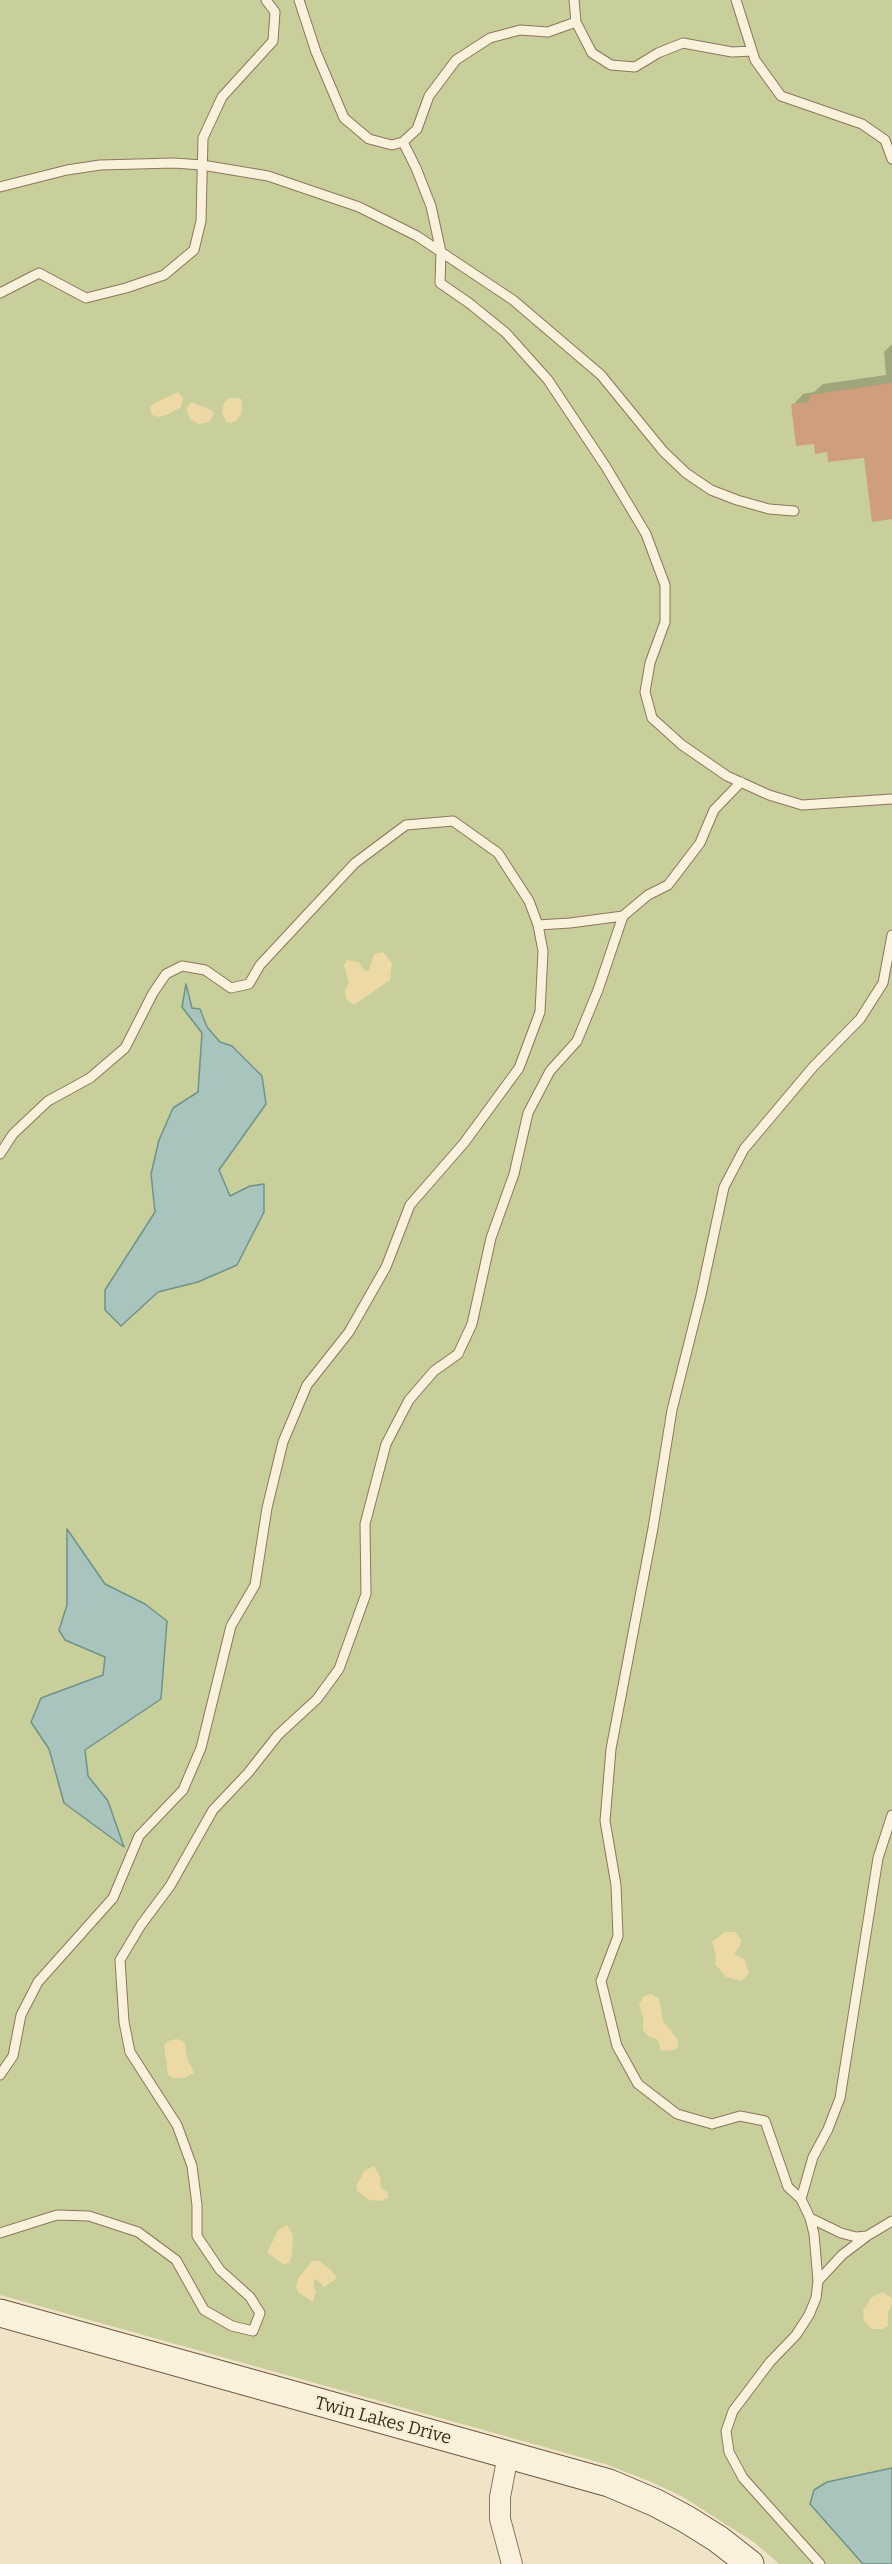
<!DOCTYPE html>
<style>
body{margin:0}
canvas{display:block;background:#f0e4c8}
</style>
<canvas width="892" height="2564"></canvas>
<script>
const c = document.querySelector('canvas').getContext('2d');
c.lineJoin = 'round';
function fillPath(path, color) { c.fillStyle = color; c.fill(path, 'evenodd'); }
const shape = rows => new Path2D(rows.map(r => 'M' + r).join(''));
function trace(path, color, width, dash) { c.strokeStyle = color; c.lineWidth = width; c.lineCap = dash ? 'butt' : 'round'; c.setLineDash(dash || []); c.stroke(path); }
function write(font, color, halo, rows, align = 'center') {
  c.font = font + ' Bitter,serif'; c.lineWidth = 6; c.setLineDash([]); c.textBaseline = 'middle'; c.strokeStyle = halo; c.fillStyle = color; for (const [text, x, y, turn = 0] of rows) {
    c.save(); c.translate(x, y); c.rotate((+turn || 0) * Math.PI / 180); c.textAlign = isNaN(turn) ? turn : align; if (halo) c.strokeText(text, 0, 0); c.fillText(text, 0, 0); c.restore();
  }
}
const green = shape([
 [0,0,892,0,892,2564,779,2564,755,2543,683,2497,649,2481,605,2464,0,2295]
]);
const sand = shape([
 [178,392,183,398,181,407,167,415,159,417,152,415,150,408,154,403],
 [229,398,237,398,241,399,242,405,241,414,236,421,231,423,226,422,222,412,224,403],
 [192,402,211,410,214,414,209,422,199,424,190,419,186,408],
 [383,952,392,963,390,980,354,1005,346,999,345,989,349,983,344,966,346,960,359,962,364,970,369,971,374,954],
 [725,1932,735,1932,741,1940,741,1944,734,1954,744,1959,749,1973,742,1981,726,1977,715,1964,716,1956,712,1942],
 [651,1994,659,1998,663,2021,678,2040,678,2047,674,2050,661,2051,658,2040,648,2036,643,2030,643,2016,639,2005,643,1997],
 [178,2039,185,2043,187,2058,194,2073,184,2078,173,2078,168,2075,164,2045,170,2040],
 [374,2166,380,2177,381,2188,388,2192,388,2198,381,2201,369,2200,358,2192,356,2186,365,2170],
 [287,2225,293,2235,292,2255,289,2263,283,2264,267,2253,278,2230],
 [312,2261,319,2261,331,2270,337,2278,324,2287,316,2279,314,2280,314,2288,316,2291,313,2302,298,2292,296,2286,298,2279],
 [883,2292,892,2298,892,2305,888,2313,888,2326,882,2329,872,2329,864,2321,863,2310,872,2297]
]);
const water = shape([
 [186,984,192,1008,200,1009,207,1027,220,1042,232,1046,262,1076,266,1104,219,1170,230,1196,250,1186,264,1184,264,1212,237,1265,198,1282,158,1292,121,1326,105,1310,105,1290,155,1212,151,1174,159,1140,173,1108,198,1092,202,1033,182,1007,186,984],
 [67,1529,105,1584,145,1604,167,1621,161,1699,85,1750,88,1776,108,1801,124,1847,64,1803,49,1749,31,1722,41,1698,103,1675,105,1657,65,1640,59,1630,67,1605,67,1529],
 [892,2468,892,2564,863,2564,810,2504,814,2490,827,2482,892,2468]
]);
const shadow = shape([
 [892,344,892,518,865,456,828,450,816,442,793,405,803,394,814,392,823,384,886,375,884,352]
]);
const building = shape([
 [892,383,892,519,872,522,864,458,828,462,827,452,815,454,814,444,796,446,791,404,809,402,810,395]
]);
const lane = shape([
 [299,0,316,52,344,118,369,139,392,145,403,142,417,129,429,96,456,60,490,38,520,30,548,32,576,22,574,0],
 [736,0,755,60,781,96,862,124,885,140,892,159],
 [576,22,592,53,611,65,635,67,658,53,683,43,732,52,752,51],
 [403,142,416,168,431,206,441,252,440,283,469,303,506,333,548,380,606,467,646,534,665,585,665,622,650,663,645,692,652,718,682,745,727,776,769,795,802,805,892,799],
 [0,187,67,170,100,165,174,163,202,165,268,176,359,207,417,236,513,300,601,375,663,451,686,473,711,490,737,500,769,509,794,511],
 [0,293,39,273,86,298,126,288,164,275,194,250,201,221,203,138,222,97,273,41,275,12,266,0],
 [538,925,570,923,623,916],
 [892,935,883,983,860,1019,813,1067,744,1149,724,1187,701,1295,672,1410,653,1528,611,1749,605,1821,616,1885,618,1936,601,1981,617,2046,638,2084,677,2114,712,2124,740,2116,765,2121,788,2187,801,2199,813,2157,828,2129,840,2098,878,1858,892,1815],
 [0,1154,13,1134,48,1101,90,1078,125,1048,153,993,166,974,182,966,205,970,231,988,249,984,260,965,355,863,406,825,453,821,498,853,529,901,538,925,543,951,540,1012,519,1068,464,1143,410,1205,386,1267,349,1332,307,1385,283,1442,267,1508,255,1585,231,1626,201,1748,183,1790,139,1836,113,1898,38,1982,21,2015,13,2056,0,2075],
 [801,2199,810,2218,814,2234,818,2281,842,2255,867,2236],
 [810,2218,841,2233,856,2237,867,2236,892,2221],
 [0,2233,57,2215,89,2216,138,2232,176,2260,204,2310,232,2326,253,2331,260,2313,250,2297,220,2270,197,2236,197,2205,192,2166,177,2125,130,2052,124,2022,120,1960,141,1925,170,1886,213,1810,248,1773,278,1735,317,1699,339,1669,366,1594,365,1524,386,1444,409,1400,434,1371,458,1354,472,1324,491,1238,514,1174,528,1113,550,1071,577,1041,598,990,623,916,648,895,668,885,700,843,714,810,741,782],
 [818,2281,816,2298,809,2315,796,2335,770,2362,733,2411,726,2431,729,2452,743,2478,820,2564]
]);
const street = shape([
 [508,2455,500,2497,500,2519,512,2564]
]);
const secondary = shape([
 [0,2313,609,2483,656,2503,686,2519,718,2539,750,2564]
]);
const streetNames = [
 ["Twin Lakes Drive",383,2421,15]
];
fillPath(green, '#c9cf9b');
fillPath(sand, '#ecd9a5');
fillPath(water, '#a9c4bc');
trace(water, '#6f938a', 1.5);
fillPath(shadow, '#0003');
fillPath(building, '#cf9f7d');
trace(lane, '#8d765c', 11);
trace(street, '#8d765c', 22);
trace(secondary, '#6f573f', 29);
trace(lane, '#faf1dc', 9);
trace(street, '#faf1dc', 20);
trace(secondary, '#faf1dc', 27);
write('18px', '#3d2e20', '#f7eed8', streetNames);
</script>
